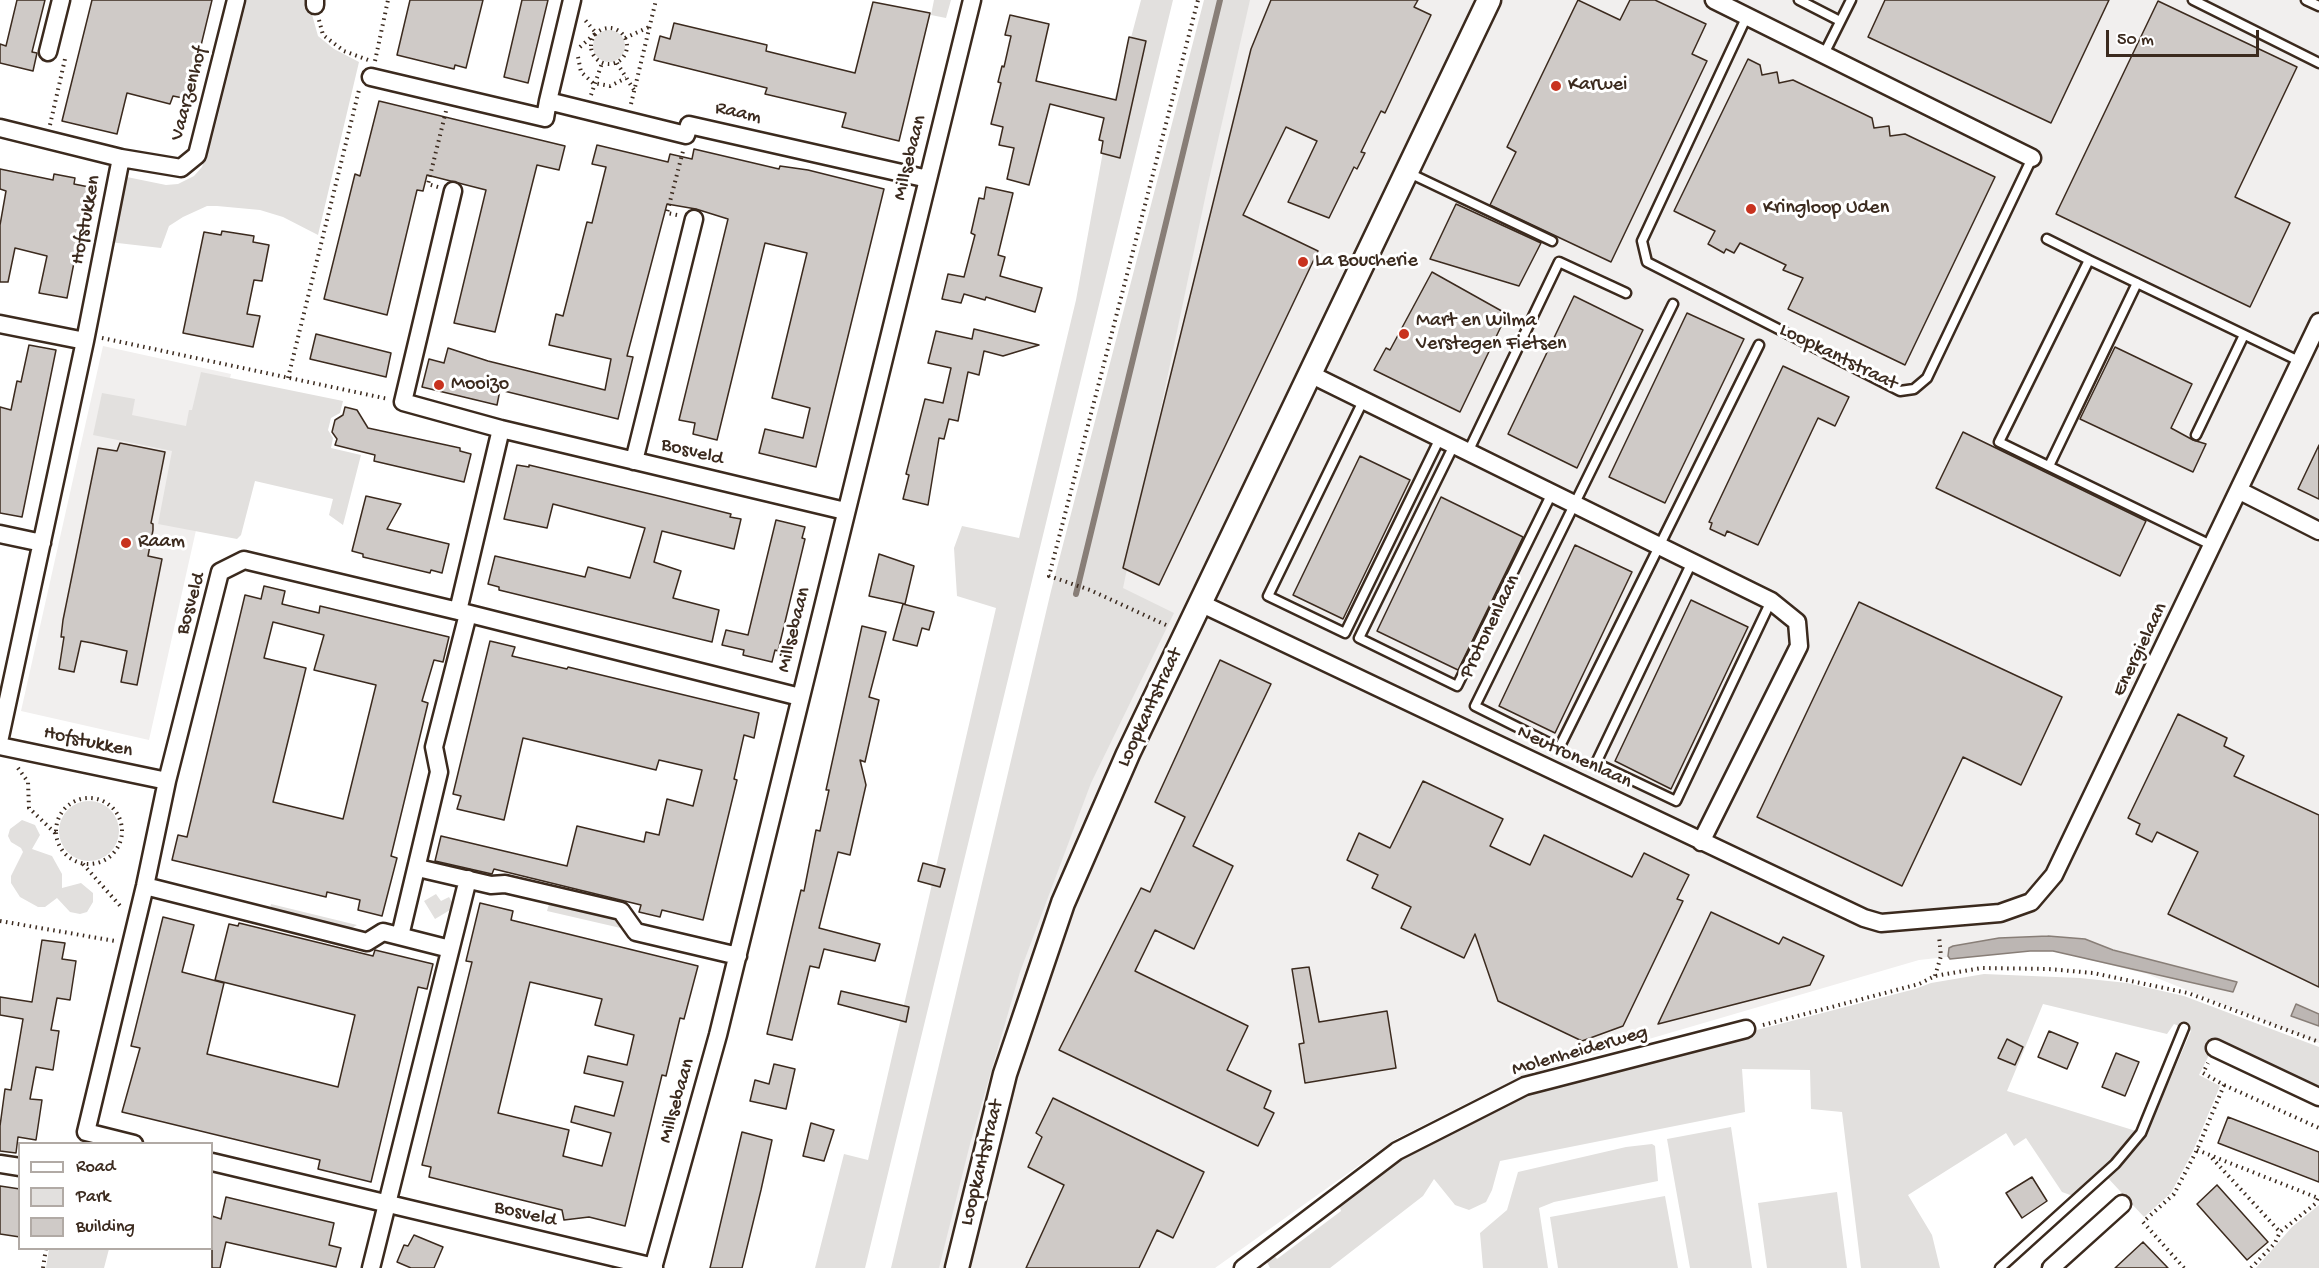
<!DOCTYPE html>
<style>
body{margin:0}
#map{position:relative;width:2319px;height:1268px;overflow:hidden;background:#fff;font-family:"Gochi Hand",sans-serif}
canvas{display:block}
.legend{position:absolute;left:18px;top:1142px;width:195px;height:108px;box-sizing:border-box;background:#fff;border:2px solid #b1aaa5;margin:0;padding:8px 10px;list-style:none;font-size:18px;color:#3b2a1e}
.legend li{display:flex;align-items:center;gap:12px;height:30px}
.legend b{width:30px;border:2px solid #b1aaa5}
.scale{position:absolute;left:2106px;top:30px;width:153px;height:27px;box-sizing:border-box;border:3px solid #3b2a1e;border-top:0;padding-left:8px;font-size:18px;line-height:21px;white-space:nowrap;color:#3b2a1e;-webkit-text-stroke:4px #fff;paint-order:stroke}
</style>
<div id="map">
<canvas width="2319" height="1268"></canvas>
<ul class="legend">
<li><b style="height:8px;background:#fff"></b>Road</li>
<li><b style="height:16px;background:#e2e0de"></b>Park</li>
<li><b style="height:16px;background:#cfcac7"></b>Building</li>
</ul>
<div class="scale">50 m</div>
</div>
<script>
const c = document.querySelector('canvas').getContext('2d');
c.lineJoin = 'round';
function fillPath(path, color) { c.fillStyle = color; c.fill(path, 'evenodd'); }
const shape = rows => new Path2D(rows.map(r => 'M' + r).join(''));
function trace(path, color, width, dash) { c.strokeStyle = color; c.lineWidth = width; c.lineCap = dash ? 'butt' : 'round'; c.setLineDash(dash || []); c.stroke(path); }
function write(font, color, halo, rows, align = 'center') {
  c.font = font + ' "Gochi Hand",sans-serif'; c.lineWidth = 6; c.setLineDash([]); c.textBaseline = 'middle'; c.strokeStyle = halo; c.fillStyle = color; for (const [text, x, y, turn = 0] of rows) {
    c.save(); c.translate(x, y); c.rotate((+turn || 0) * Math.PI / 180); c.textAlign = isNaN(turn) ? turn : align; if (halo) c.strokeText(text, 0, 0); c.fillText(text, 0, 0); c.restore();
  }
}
const built = shape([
 [1237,0,2319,0,2319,1043,2147,974,2038,947,1919,960,1519,1077,1396,1139,1215,1268,920,1268],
 [103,346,231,374,149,740,21,711]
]);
const green = shape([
 [247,0,308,0,318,36,334,49,359,62,318,235,283,217,260,210,217,206,207,206,183,217,169,226,161,248,109,242,122,176,166,185,178,184,194,176,202,167,212,139],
 [934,0,951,0,946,18,931,15],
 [1141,0,1173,0,865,1268,815,1268,844,1154,868,1160,996,608,957,596,954,548,962,526,1019,538,1076,300,1108,124],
 [1204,0,1250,0,1208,184,1123,588,1174,613,1091,783,1020,972,970,1144,939,1268,891,1268,1051,591],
 '593 46a16 16 0 1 1 32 0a16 16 0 1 1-32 0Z',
 [201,372,343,401,340,413,331,418,328,430,333,438,331,448,361,455,343,525,329,515,333,499,255,481,241,535,237,539,158,524,172,451,93,435,102,393,135,399,132,415,186,426,189,410,192,410],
 '59 831a30 30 0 1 1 60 0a30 30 0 1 1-60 0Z',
 [22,820,35,825,40,835,32,849,52,856,62,874,62,888,81,883,93,893,93,902,87,912,80,914,70,912,57,898,45,907,38,907,20,897,11,883,11,876,23,852,21,848,11,842,8,836,10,829],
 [436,894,441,901,449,897,455,907,435,919,424,901],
 [550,900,616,914,625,929,547,911],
 [271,904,357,925,345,932,269,913],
 [1984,974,2080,978,2127,983,2184,996,2319,1047,2319,1087,2216,1041,2199,1075,2220,1086,2193,1151,2171,1193,2144,1217,2107,1177,2145,1137,2191,1031,2174,1024,2167,1034,2043,1004,2007,1091,2136,1131,2114,1158,2073,1196,2062,1192,2026,1138,2014,1146,2006,1133,1908,1195,1932,1235,1940,1268,1861,1268,1842,1112,1811,1109,1810,1070,1742,1069,1745,1112,1500,1161,1492,1190,1486,1202,1469,1210,1455,1205,1434,1179,1423,1196,1330,1268,1270,1268,1266,1260,1273,1254,1277,1259,1341,1211,1339,1205,1374,1173,1488,1110,1533,1093,1709,1049,1709,1045,1722,1039,1915,989,1931,983],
 [1731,1127,1752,1268,1690,1268,1667,1139],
 [1652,1144,1655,1146,1658,1181,1554,1202,1539,1208,1548,1268,1483,1268,1480,1233,1507,1210,1518,1172,1626,1147],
 [1837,1192,1847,1268,1767,1268,1758,1203],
 [1665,1196,1678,1268,1558,1268,1550,1217],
 [2319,1205,2319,1268,2256,1268,2292,1227],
 [49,1249,49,1248,109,1249,104,1268,46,1268]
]);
const water = shape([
 [2048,936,2085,939,2113,950,2237,982,2233,992,2053,951,2030,951,1950,959,1948,956,1949,948,1953,946,1999,938,2048,936],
 [2296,1004,2319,1014,2319,1026,2291,1016,2296,1004]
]);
const stream = shape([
 [1076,594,1220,0]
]);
const building = shape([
 [17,0,45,0,32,52,37,53,33,71,0,63,0,44,6,46,17,0],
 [92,0,212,0,188,99,173,96,170,104,127,93,117,134,62,121,92,0],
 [410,0,483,0,466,68,455,65,454,69,397,55,410,0],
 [522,0,548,0,528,83,504,77,522,0],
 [1271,0,1418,0,1414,7,1431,15,1385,113,1381,111,1361,152,1365,153,1357,169,1354,167,1329,218,1288,202,1317,141,1286,127,1243,215,1318,251,1159,585,1123,568,1251,49,1271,0],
 [1578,0,1620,20,1630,0,1655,0,1706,24,1692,54,1707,61,1611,262,1490,205,1516,152,1507,147,1578,0],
 [1885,0,2109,0,2051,123,1868,37,1885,0],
 [2158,1,2297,67,2235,197,2290,223,2250,307,2056,214,2158,1],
 [873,2,930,13,899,141,842,127,846,113,765,94,767,88,654,60,660,36,670,39,674,23,767,45,766,51,855,73,873,2],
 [1010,15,1049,24,1036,81,1116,100,1129,37,1146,41,1120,158,1101,153,1103,141,1099,140,1104,118,1050,104,1029,185,1007,179,1014,148,999,145,1003,127,991,124,1001,83,998,82,1002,66,1004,67,1011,36,1005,35,1010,15],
 [1748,59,1760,65,1762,75,1777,72,1779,83,1793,80,1872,118,1874,128,1889,126,1890,136,1905,134,1995,177,1905,365,1788,309,1803,278,1783,270,1786,265,1740,243,1734,253,1726,249,1724,253,1708,244,1715,231,1674,211,1748,59],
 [379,101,565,146,559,170,537,165,495,332,454,323,486,190,427,175,423,191,417,190,387,315,324,299,355,174,360,176,379,101],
 [597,145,668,162,670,154,692,159,694,149,779,169,780,166,808,170,884,189,816,467,759,453,765,429,803,438,810,408,772,398,807,253,765,243,717,440,693,434,695,423,679,420,728,219,696,209,667,204,627,356,633,357,618,419,500,390,497,405,422,387,429,359,444,363,448,348,488,361,605,390,611,359,549,345,556,314,563,316,587,222,592,223,606,167,592,164,597,145],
 [0,169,53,180,54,174,75,178,74,184,89,187,67,298,39,293,47,256,15,248,8,282,0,282,0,225,6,191,0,189,0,169],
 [986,187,1013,193,998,255,1005,257,1000,276,1042,288,1035,312,986,297,985,300,964,294,961,303,942,299,948,274,964,277,975,235,971,233,979,198,984,199,986,187],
 [1456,204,1541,243,1519,286,1430,259,1456,204],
 [222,231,254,236,253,242,269,245,262,281,254,280,247,314,260,316,253,347,183,333,204,232,221,235,222,231],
 [1432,272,1507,314,1460,412,1374,370,1386,348,1390,350,1432,272],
 [1574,296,1643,330,1577,468,1508,434,1574,296],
 [1687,313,1744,339,1665,503,1609,477,1687,313],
 [974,329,1039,345,1003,356,984,351,979,375,968,372,958,421,949,419,944,439,939,438,928,505,903,499,909,475,906,474,925,399,943,403,951,368,928,363,936,331,972,339,974,329],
 [316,334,391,353,386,377,310,359,316,334],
 [29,345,56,350,22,517,0,513,0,407,11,410,17,381,21,382,29,345],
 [2115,347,2192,384,2171,428,2193,440,2206,444,2193,472,2080,419,2115,347],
 [1783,366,1849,397,1835,426,1818,418,1758,545,1727,531,1725,536,1710,529,1712,523,1709,522,1783,366],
 [345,407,357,410,368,428,460,448,460,451,471,454,464,482,374,461,375,455,335,445,337,439,332,432,335,420,343,415,345,407],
 [1963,432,2146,521,2120,576,1936,488,1963,432],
 [120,443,165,452,151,523,153,524,153,530,148,556,162,559,137,685,121,682,127,651,92,643,81,641,74,672,59,669,64,637,61,637,63,620,98,448,117,451,120,443],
 [2319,445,2319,499,2298,489,2319,445],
 [1360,456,1410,480,1343,619,1293,595,1360,456],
 [517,465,529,467,529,465,663,497,731,514,730,517,741,519,734,549,662,531,654,562,681,571,673,598,719,610,712,642,499,590,499,587,488,584,495,556,585,577,588,567,630,578,645,528,553,504,547,528,504,519,517,465],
 [366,496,401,504,387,529,449,544,442,573,431,570,430,573,363,557,363,554,352,551,366,496],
 [1441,497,1523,537,1458,670,1377,631,1441,497],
 [776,520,805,527,802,538,805,539,778,651,775,650,772,662,743,655,744,650,722,645,726,630,748,635,776,520],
 [1575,545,1632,572,1555,733,1499,706,1575,545],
 [879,554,914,566,905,604,869,596,879,554],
 [264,586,285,591,282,604,319,613,320,606,449,637,443,662,434,660,422,701,428,703,391,856,397,858,382,916,358,910,360,900,327,892,326,897,172,860,178,835,187,837,245,595,261,599,264,586],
 [273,622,324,635,314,670,376,685,343,819,273,802,306,668,264,658,273,622],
 [1691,600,1748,627,1671,789,1615,761,1691,600],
 [1859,602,2062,697,2021,785,1963,757,1902,886,1757,817,1859,602],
 [903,604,934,612,929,630,922,628,917,646,893,640,903,604],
 [862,626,886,632,869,697,879,700,865,762,860,760,866,785,850,855,838,852,819,928,880,944,875,961,824,949,819,968,810,966,792,1040,767,1034,801,890,804,891,816,830,820,831,829,790,826,790,862,626],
 [490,641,515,647,512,656,567,669,568,667,759,713,754,738,744,735,734,779,737,780,703,920,662,910,660,917,639,912,641,905,494,869,492,874,435,861,441,836,567,866,577,826,644,842,646,832,659,835,667,799,693,806,702,770,659,760,656,770,523,738,504,820,457,809,461,796,453,794,490,641],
 [1220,660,1271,684,1193,846,1233,866,1194,949,1155,930,1135,971,1248,1026,1227,1070,1271,1091,1264,1108,1274,1113,1258,1146,1059,1050,1141,888,1150,892,1185,817,1155,802,1220,660],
 [2178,714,2227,738,2224,746,2244,756,2234,776,2319,815,2319,987,2168,914,2198,852,2157,832,2152,842,2136,834,2140,824,2128,818,2178,714],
 [1423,781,1503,819,1490,846,1530,865,1544,835,1632,877,1644,853,1689,875,1677,899,1683,901,1623,1026,1582,1041,1498,1001,1475,934,1464,958,1401,928,1411,907,1372,888,1378,875,1347,860,1359,833,1390,848,1423,781],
 [923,863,945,869,940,887,918,881,923,863],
 [480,903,513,911,511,920,698,966,684,1019,680,1018,666,1076,662,1075,625,1226,589,1217,564,1220,562,1210,429,1177,431,1167,422,1165,472,962,466,961,480,903],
 [530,982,602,999,595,1025,634,1035,627,1065,588,1056,584,1073,623,1082,614,1116,575,1106,571,1122,611,1133,602,1166,563,1156,569,1130,498,1113,530,982],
 [1711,912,1779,944,1783,937,1824,956,1810,985,1658,1024,1711,912],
 [163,917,194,925,182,972,224,983,207,1054,338,1087,355,1015,215,980,229,924,238,926,239,923,373,956,375,950,433,964,427,989,418,987,371,1182,318,1169,320,1160,122,1112,140,1048,131,1046,163,917],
 [42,940,65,943,62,959,76,961,70,1000,57,998,51,1030,59,1031,53,1070,36,1067,30,1099,42,1100,36,1140,18,1137,16,1153,0,1151,0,1126,5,1089,11,1090,23,1019,0,1015,0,997,32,1002,42,940],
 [1309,967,1319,1022,1387,1011,1396,1068,1305,1083,1299,1044,1304,1043,1292,969,1309,967],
 [841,991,909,1007,906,1022,838,1004,841,991],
 [2049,1031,2078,1043,2067,1069,2038,1057,2049,1031],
 [2007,1039,2023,1047,2015,1065,1998,1058,2007,1039],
 [2116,1053,2139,1062,2125,1096,2102,1087,2116,1053],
 [774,1064,795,1069,786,1109,750,1101,755,1080,769,1084,774,1064],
 [1053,1098,1204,1172,1173,1238,1157,1230,1139,1268,1026,1268,1064,1185,1028,1167,1042,1137,1036,1133,1053,1098],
 [2228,1117,2319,1152,2319,1182,2218,1143,2228,1117],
 [811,1123,834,1130,824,1161,803,1156,811,1123],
 [742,1132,772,1140,761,1190,742,1268,710,1268,742,1132],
 [2032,1177,2047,1201,2022,1218,2006,1193,2032,1177],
 [2217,1185,2268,1242,2247,1260,2197,1204,2217,1185],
 [0,1186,20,1189,20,1237,0,1234,0,1186],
 [226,1197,334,1223,329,1245,341,1248,336,1267,226,1242,220,1268,212,1268,212,1216,221,1219,226,1197],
 [414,1235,443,1247,434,1268,411,1268,397,1262,404,1245,408,1246,414,1235],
 [2143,1242,2168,1268,2115,1268,2143,1242]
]);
const path = shape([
 [319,20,323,35,344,51,368,60],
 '591 46a18 18 0 1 1 36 0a18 18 0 1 1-36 0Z',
 [625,38,649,27],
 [580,47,596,33,585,20],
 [578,57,581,72,593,83,610,86,626,78],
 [375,61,388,0],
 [617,63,634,90],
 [591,95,602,63],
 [631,104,656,0],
 [50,125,65,59],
 [438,187,428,184,446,111],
 [677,215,667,213,683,151],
 [102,338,388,399],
 [288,378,359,90],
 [1166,625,1090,590,1049,576,1198,0],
 [18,768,28,782,29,808,55,833],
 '56 831a33 33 0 1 1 66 0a33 33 0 1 1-66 0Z',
 [83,864,122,908],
 [0,921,115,941],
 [1935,976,1941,956,1939,936],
 [1763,1025,1919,984,1935,976,1981,968,2049,969,2093,973,2188,993,2319,1042],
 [2224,1085,2319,1128],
 [2197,1150,2318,1198],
 [2212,1158,2280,1232],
 [43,1268,46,1248],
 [2184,1268,2143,1222,2174,1194,2197,1150,2224,1085,2203,1073,2208,1063],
 [2251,1268,2275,1243,2280,1232,2315,1204,2319,1196]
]);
const lane = shape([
 [1799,0,1840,21],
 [2193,0,2319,63],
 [2306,0,2319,6],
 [1747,16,1642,241,1647,262,1900,391,1914,389,1927,378,2032,158],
 [1824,54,1851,0],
 [1407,172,1552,241],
 [2047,239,2089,260],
 [1673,304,1475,706,1559,748,1759,345],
 [1363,401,1268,596,1345,633,1440,438],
 [2196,435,2244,335],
 [1454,445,1359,638,1457,686,1552,493],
 [1468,452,1559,262,1626,293],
 [2049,466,2137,283],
 [2213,546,1999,442,2089,260,2301,362],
 [1692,562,1596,763,1676,801,1771,601],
 [2000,1268,2115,1164,2141,1133,2184,1028]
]);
const street = shape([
 [315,0,315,5],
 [572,0,548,101,686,135,689,125,928,179],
 [1714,0,2032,158],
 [48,52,61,0],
 [371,77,545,118,548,101],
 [0,128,121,158,85,341,0,737],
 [121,158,181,168,197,155,236,0],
 [453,191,403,402,501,429],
 [0,324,85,341],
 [1310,374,1771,601,1797,622,1799,646,1701,842],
 [634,461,694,219],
 [2240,491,2319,531],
 [0,534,42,543],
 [1200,603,1864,918,1881,923,2000,913,2031,902,2054,875,2319,322],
 [800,697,458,611,501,429,845,511],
 [0,746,167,781],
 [418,868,491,885,505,884,621,911,636,932,738,956],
 [145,886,367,942,383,932,450,949],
 [400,936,439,772,434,747,468,614],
 [2215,1048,2319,1097],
 [134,1144,86,1132,145,886,167,781,220,572,244,560,458,611],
 [212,1162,654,1267],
 [0,1164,20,1167],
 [371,1268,468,879],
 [653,1268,718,1035,972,0],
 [1243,1268,1397,1151,1525,1086,1746,1029],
 [2051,1268,2122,1204]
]);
const secondary = shape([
 [957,1268,1005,1074,1063,903,1128,754,1489,0]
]);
const markers = [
 [1556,86,6,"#c8321e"],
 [1751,209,6,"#c8321e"],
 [1303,262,6,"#c8321e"],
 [1404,334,6,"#c8321e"],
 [439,385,6,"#c8321e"],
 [126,543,6,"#c8321e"]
];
const poiNames = [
 ["Karwei",1568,86],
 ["Kringloop Uden",1763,209],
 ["La Boucherie",1315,262],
 ["Mart en Wilma",1416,322],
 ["Verstegen Fietsen",1416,345],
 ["Mooizo",451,385],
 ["Raam",138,543]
];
const streetNames = [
 ["Vaarzenhof",190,94,-75],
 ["Raam",738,114,13],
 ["Millsebaan",911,158,-76],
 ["Hofstukken",87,220,-79],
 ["Loopkantstraat",1838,358,26],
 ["Bosveld",692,453,14],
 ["Bosveld",192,604,-74],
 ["Protonenlaan",1491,627,-64],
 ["Millsebaan",795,630,-76],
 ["Energielaan",2141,650,-64],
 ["Loopkantstraat",1151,708,-65],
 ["Hofstukken",88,743,12],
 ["Neutronenlaan",1574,758,25],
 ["Molenheiderweg",1580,1052,-16],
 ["Millsebaan",678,1101,-74],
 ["Loopkantstraat",983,1163,-76],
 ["Bosveld",525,1215,13]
];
fillPath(built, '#f1efee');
fillPath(green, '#e2e0de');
fillPath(water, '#bcb6b3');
trace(water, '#887e77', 1.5);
trace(stream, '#887e77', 6);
fillPath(building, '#cfcac7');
trace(building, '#3b2a1e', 1.5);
trace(lane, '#3b2a1e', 13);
trace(street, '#3b2a1e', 21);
trace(secondary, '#3b2a1e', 27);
trace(path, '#3b2a1e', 4, [1.5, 4.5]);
trace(lane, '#fff', 8);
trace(street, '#fff', 16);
trace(secondary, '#fff', 22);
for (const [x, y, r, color] of markers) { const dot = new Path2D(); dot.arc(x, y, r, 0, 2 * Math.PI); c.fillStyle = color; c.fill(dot); trace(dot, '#fff', 2); }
write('20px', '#3b2a1e', '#fff', poiNames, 'left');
write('20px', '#3b2a1e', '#fff', streetNames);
</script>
